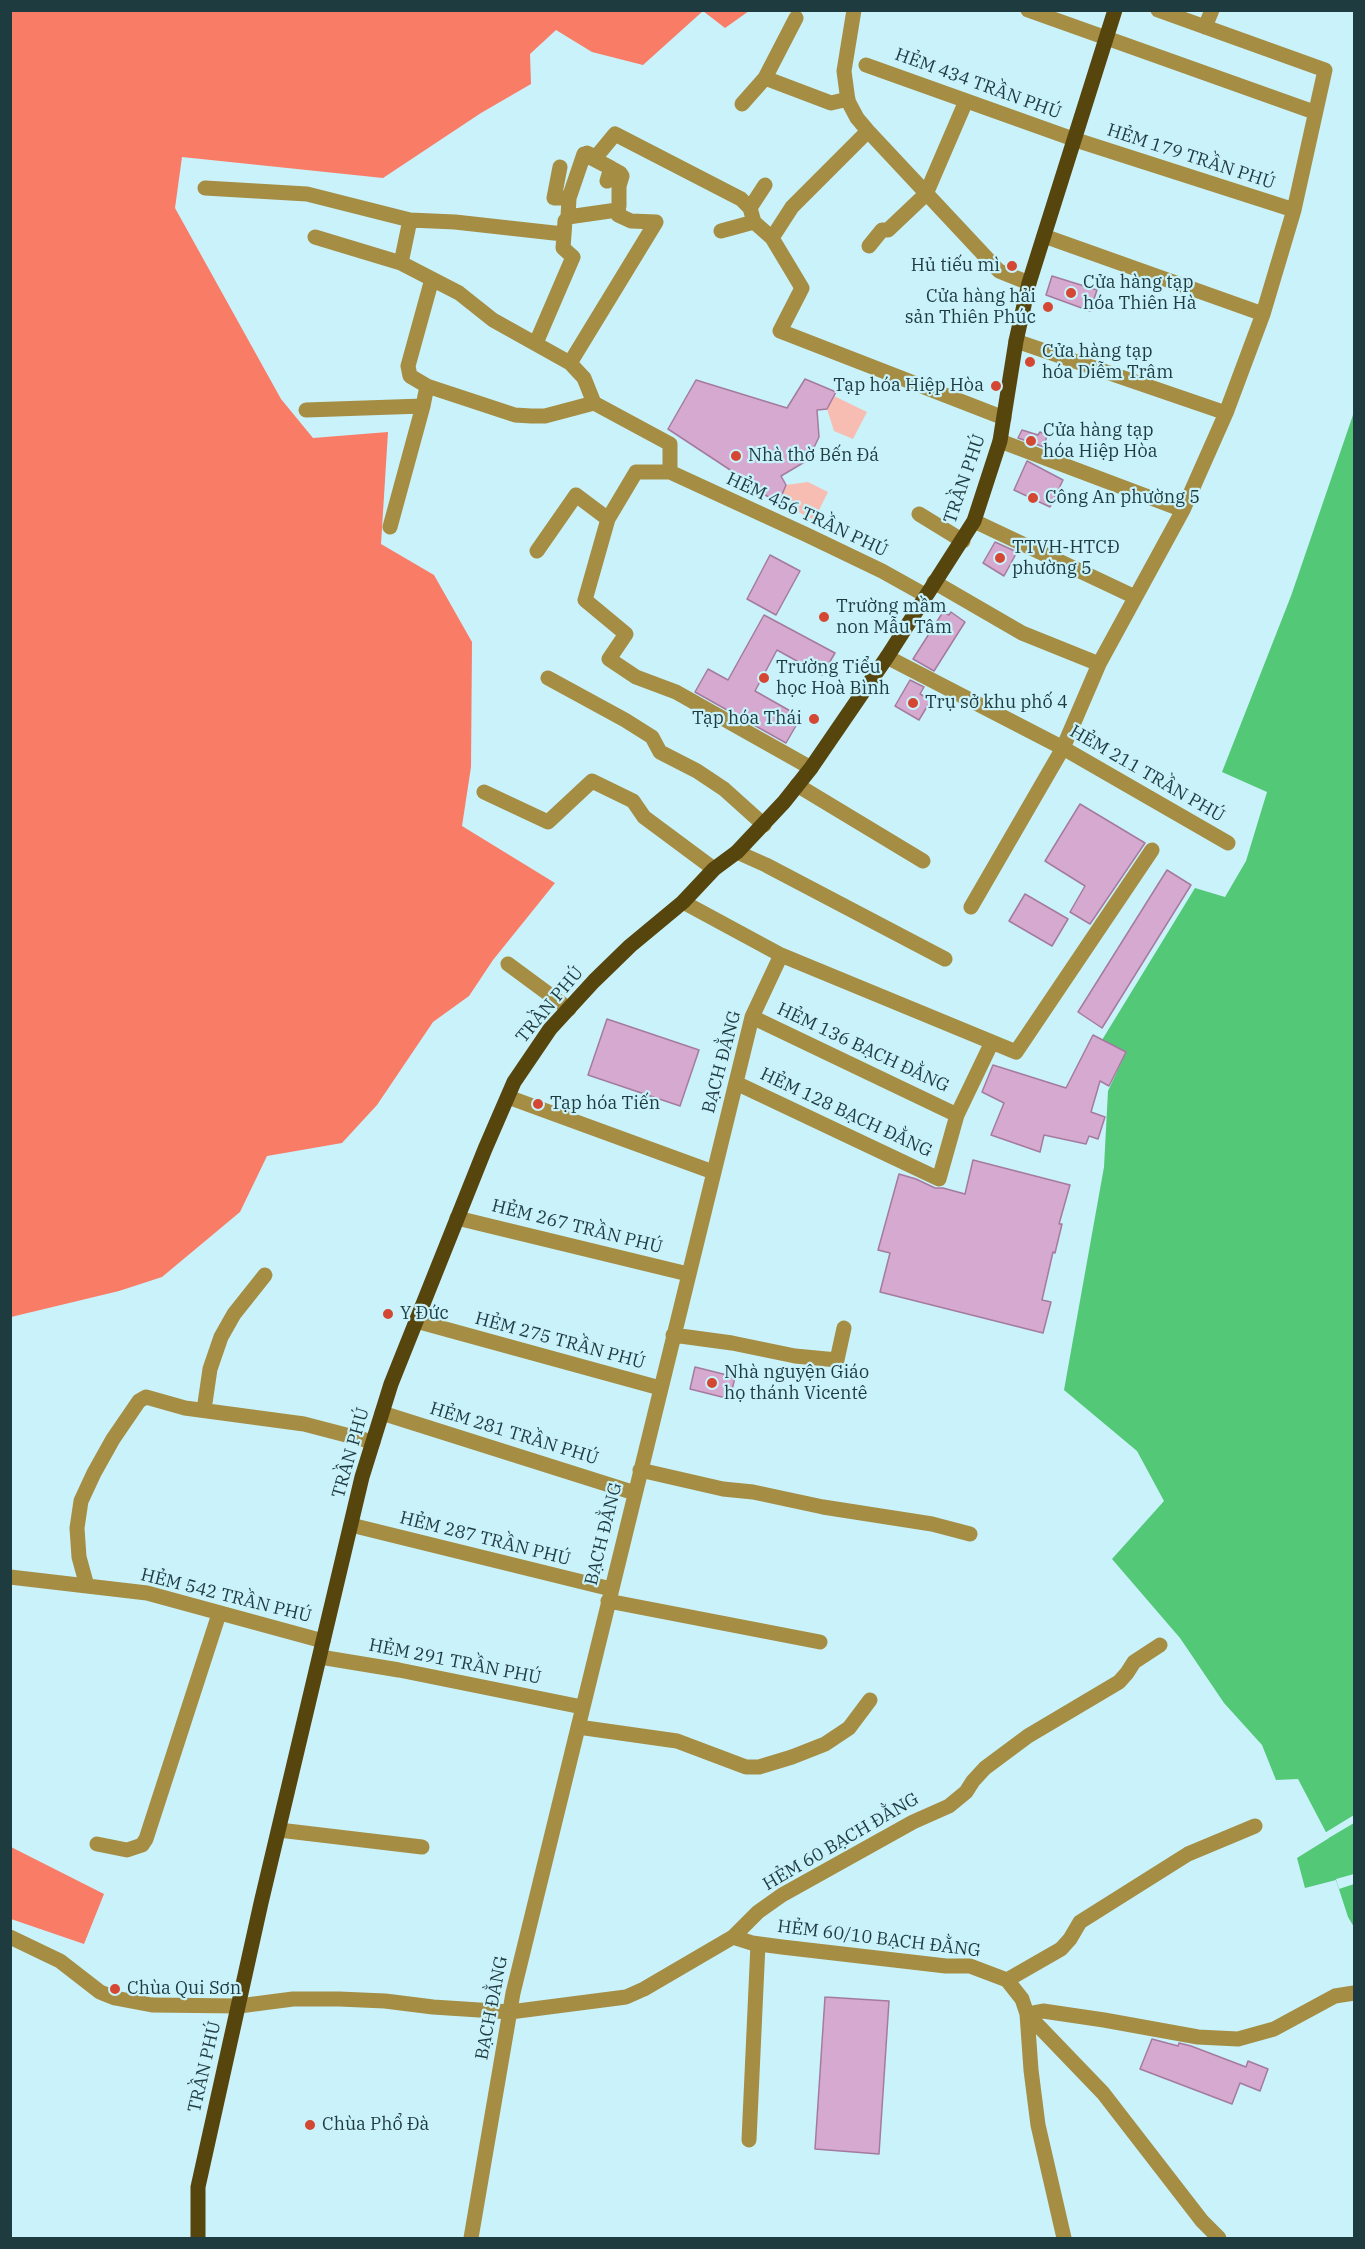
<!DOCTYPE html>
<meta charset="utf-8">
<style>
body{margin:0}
#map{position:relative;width:1365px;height:2249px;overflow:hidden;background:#c9f2fa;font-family:"IBM Plex Serif",serif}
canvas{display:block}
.frame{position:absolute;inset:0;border:12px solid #1e3b40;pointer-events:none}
</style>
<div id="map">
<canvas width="1365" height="2249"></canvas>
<div class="frame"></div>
</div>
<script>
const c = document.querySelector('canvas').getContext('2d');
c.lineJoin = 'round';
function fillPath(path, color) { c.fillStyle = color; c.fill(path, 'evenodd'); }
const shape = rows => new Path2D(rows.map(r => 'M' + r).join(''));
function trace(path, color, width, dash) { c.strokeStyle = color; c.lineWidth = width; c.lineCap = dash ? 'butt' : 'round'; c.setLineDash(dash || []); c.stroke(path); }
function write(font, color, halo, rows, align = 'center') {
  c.font = font + ' "IBM Plex Serif",serif'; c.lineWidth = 4.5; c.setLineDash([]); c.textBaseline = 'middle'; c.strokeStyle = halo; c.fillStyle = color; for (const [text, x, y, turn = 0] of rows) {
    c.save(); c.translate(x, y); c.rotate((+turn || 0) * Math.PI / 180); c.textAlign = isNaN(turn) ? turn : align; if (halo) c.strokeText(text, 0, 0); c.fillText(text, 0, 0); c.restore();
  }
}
const green = shape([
 [834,396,867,412,853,439,834,431,827,409],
 [808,482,828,492,814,520,779,502,786,485]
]);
const forest = shape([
 [11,10,749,11,725,28,703,11,643,65,592,52,556,30,530,54,531,84,481,113,383,178,182,157,175,208,281,399,313,438,388,432,381,544,434,575,472,642,471,767,462,826,555,883,493,960,469,996,433,1022,377,1105,342,1143,267,1156,240,1212,162,1277,119,1291,11,1317],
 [11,1847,104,1894,84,1944,11,1919]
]);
const water = shape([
 [1354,412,1354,1927,1348,1917,1336,1880,1305,1888,1297,1858,1329,1838,1298,1779,1276,1780,1262,1745,1224,1703,1180,1638,1112,1559,1164,1501,1137,1451,1064,1390,1104,1167,1108,1091,1126,1052,1102,1040,1195,888,1225,897,1246,861,1267,792,1222,772,1291,596]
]);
const pier = shape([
 [1354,1815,1354,1823,1300,1855,1299,1853,1325,1837,1323,1834],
 [1354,1874,1354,1884,1339,1889,1336,1879]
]);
const building = shape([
 [1052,276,1097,290,1090,311,1046,295,1052,276],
 [805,379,836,392,827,409,817,410,819,437,808,460,781,476,786,485,779,502,753,489,750,483,668,429,696,380,787,408,805,379],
 [1022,430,1038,435,1040,432,1047,435,1044,447,1018,438,1022,430],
 [1027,461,1063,480,1050,507,1014,490,1027,461],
 [995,542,1017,552,1004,576,983,563,995,542],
 [770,555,800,571,776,615,747,599,770,555],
 [943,612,949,615,951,612,965,622,934,671,913,659,943,612],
 [764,615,835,653,822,675,777,650,755,691,801,717,786,743,695,692,708,669,728,680,764,615],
 [910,680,924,687,920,694,931,700,919,720,895,706,910,680],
 [1080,804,1145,843,1090,924,1070,912,1085,886,1045,861,1080,804],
 [1167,870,1191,885,1102,1028,1078,1012,1167,870],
 [1025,894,1068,919,1052,946,1009,921,1025,894],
 [607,1019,699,1050,680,1106,588,1075,607,1019],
 [1093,1035,1126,1052,1109,1086,1100,1081,1091,1112,1105,1117,1098,1139,1089,1136,1086,1144,1044,1135,1040,1152,991,1135,1004,1103,982,1092,993,1065,1066,1088,1093,1035],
 [973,1160,1070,1185,1059,1224,1062,1224,1055,1253,1053,1252,1042,1300,1051,1302,1043,1333,880,1292,890,1253,878,1250,899,1174,916,1179,935,1188,943,1188,965,1194,973,1160],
 [695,1367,735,1377,730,1399,690,1389,695,1367],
 [825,1997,889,2001,879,2154,815,2149,825,1997],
 [1152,2039,1178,2046,1179,2043,1191,2046,1246,2067,1248,2061,1268,2069,1260,2091,1240,2083,1232,2104,1140,2069,1152,2039]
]);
const minor = shape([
 [854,10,844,71,848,101,857,118,868,131,999,271,1029,283],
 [1028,10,1314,112],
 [1205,27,1212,10],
 [866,65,1076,140,1294,210],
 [765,78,831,103,848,99],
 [742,104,765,78,796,18],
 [868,131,792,207,772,238,802,288,780,331,1004,418],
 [587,153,596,157,615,134,741,199,750,208,754,222,772,238],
 [560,167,554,198,569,198],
 [205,188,307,194,410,220,455,222,563,234],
 [750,208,765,185],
 [568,217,617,210,619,206,619,186,622,176,620,173,611,168],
 [721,231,754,222],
 [1044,236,1263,314],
 [315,237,401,263,459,293,493,320,570,363,584,378,594,403,670,444,670,472],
 [869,246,882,230,888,230,926,194,966,101],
 [401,263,410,220],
 [1016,341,1226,413],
 [536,343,573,257,563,248,565,221,568,217,569,198,584,154,611,168,607,181],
 [570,363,656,222,631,221,618,215,619,212,617,210],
 [427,386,410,376,408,366,432,279],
 [306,410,423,406,427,386,515,415,531,416,545,416,594,403],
 [1000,441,1183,510],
 [919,514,963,541],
 [974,521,1135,597],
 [390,527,423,406],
 [537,551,576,495,608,519],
 [934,582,1022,633,1099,664],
 [887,657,1063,748,1228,843],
 [548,678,625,720,652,737,660,752,697,771,724,789,764,825],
 [811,768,676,692,636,677,609,659,626,634,585,600,608,519,636,472,670,472,807,535,882,571,925,595],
 [797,785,923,861],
 [484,792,548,822,592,781,633,801,644,817,714,869],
 [737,852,766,865,945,959],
 [971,907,1063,748,1099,664,1183,510,1226,413,1263,314,1294,210,1325,70,1158,10],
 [781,955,1016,1052,1152,850],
 [508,964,569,1009],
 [752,1017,957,1115],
 [736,1083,939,1179,957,1115,992,1042],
 [508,1097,713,1172],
 [457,1218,688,1274],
 [416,1321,660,1388],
 [673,1335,732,1343,795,1356,837,1360,844,1328],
 [204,1410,210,1369,221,1337,234,1314,265,1275],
 [382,1413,635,1493],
 [640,1470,723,1489,753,1492,823,1507,932,1524,970,1534],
 [351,1525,611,1589],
 [10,1577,147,1593,323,1641],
 [87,1586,79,1557,77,1528,81,1501,94,1473,113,1439,139,1401,146,1397,185,1408,304,1424,373,1442],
 [608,1601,820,1642],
 [320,1657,399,1670,582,1707],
 [578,1727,677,1741,746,1767,759,1767,792,1757,825,1744,849,1728,870,1700],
 [279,1830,422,1847],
 [97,1844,127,1850,142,1845,146,1839,219,1614],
 [10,1937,60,1961,100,1992,115,1998,152,2005,239,2006,293,1999,339,1999,385,2001,433,2007,510,2012,626,1997,644,1989,733,1937,758,1912,782,1895,913,1822,949,1806,966,1792,973,1781,985,1768,1028,1736,1119,1682,1127,1673,1134,1662,1160,1645],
 [733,1937,752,1943,782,1947,946,1966,970,1966,1007,1980,1022,1999,1027,2014,1103,2093,1202,2221,1219,2238],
 [1007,1980,1061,1949,1070,1939,1080,1922,1188,1854,1255,1826],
 [749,2140,758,1944],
 [471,2238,513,1993,752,1017,781,955,683,902],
 [1064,2238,1038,2125,1031,2070,1027,2014,1043,2011,1104,2020,1198,2037,1238,2039,1274,2029,1335,1996,1354,1993]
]);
const major = shape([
 [198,2238,198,2187,261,1903,362,1477,391,1384,485,1149,514,1082,550,1029,594,981,630,946,683,902,714,869,737,852,784,802,811,768,887,657,974,521,1000,441,1016,341,1029,283,1115,10]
]);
const markers = [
 [1012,266,6,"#d34733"],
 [1071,293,6,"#d34733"],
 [1048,307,6,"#d34733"],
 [1030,362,6,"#d34733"],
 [996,386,6,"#d34733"],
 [1031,441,6,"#d34733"],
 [736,456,6,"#d34733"],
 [1033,498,6,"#d34733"],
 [1000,558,6,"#d34733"],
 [824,617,6,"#d34733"],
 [764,678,6,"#d34733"],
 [913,703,6,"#d34733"],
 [814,719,6,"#d34733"],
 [538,1104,6,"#d34733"],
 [388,1314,6,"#d34733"],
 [712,1383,6,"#d34733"],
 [115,1989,6,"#d34733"],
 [310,2125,6,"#d34733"]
];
const streetNames = [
 ["HẺM 434 TRẦN PHÚ",978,84,20],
 ["HẺM 179 TRẦN PHÚ",1191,157,18],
 ["TRẦN PHÚ",965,479,-71],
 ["HẺM 456 TRẦN PHÚ",807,515,25],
 ["HẺM 211 TRẦN PHÚ",1147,774,30],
 ["TRẦN PHÚ",550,1005,-50],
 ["HẺM 136 BẠCH ĐẰNG",863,1048,25],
 ["BẠCH ĐẰNG",722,1062,-75],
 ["HẺM 128 BẠCH ĐẰNG",846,1113,25],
 ["HẺM 267 TRẦN PHÚ",577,1227,14],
 ["HẺM 275 TRẦN PHÚ",560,1341,15],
 ["HẺM 281 TRẦN PHÚ",514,1434,17],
 ["TRẦN PHÚ",351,1453,-74],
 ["BẠCH ĐẰNG",604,1534,-76],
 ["HẺM 287 TRẦN PHÚ",485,1539,14],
 ["HẺM 542 TRẦN PHÚ",226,1596,14],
 ["HẺM 291 TRẦN PHÚ",455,1662,11],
 ["HẺM 60 BẠCH ĐẰNG",841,1842,-30],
 ["HẺM 60/10 BẠCH ĐẰNG",879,1939,7],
 ["BẠCH ĐẰNG",492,2008,-79],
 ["TRẦN PHÚ",205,2067,-77]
];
const poiNames = [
 ["Hủ tiếu mì",1000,266,"right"],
 ["Cửa hàng tạp",1083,283],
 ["hóa Thiên Hà",1083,304],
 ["Cửa hàng hải",1036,297,"right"],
 ["sản Thiên Phúc",1036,318,"right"],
 ["Cửa hàng tạp",1042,352],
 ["hóa Diễm Trâm",1042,373],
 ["Tạp hóa Hiệp Hòa",984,386,"right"],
 ["Cửa hàng tạp",1043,431],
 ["hóa Hiệp Hòa",1043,452],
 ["Nhà thờ Bến Đá",748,456],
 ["Công An phường 5",1045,498],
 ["TTVH-HTCĐ",1012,548],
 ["phường 5",1012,569],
 ["Trường mầm",836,607],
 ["non Mẫu Tâm",836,628],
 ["Trường Tiểu",776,668],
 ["học Hoà Bình",776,689],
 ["Trụ sở khu phố 4",925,703],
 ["Tạp hóa Thái",802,719,"right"],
 ["Tạp hóa Tiến",550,1104],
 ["Y Đức",400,1314],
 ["Nhà nguyện Giáo",724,1373],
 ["họ thánh Vicentê",724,1394],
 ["Chùa Qui Sơn",127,1989],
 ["Chùa Phổ Đà",322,2125]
];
fillPath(green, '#f8bdb2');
fillPath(forest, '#f97c67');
fillPath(water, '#53c877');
fillPath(pier, '#c9f2fa');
fillPath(building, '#d6aad0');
trace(building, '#a47b9f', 1.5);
trace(minor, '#a58d43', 15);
trace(major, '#56450d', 15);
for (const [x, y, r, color] of markers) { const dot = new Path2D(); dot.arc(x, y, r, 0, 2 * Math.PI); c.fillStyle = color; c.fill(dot); trace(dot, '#c9f2fa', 2); }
write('18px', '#1e3b40', '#c9f2fa', streetNames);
write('18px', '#1e3b40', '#c9f2fa', poiNames, 'left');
</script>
